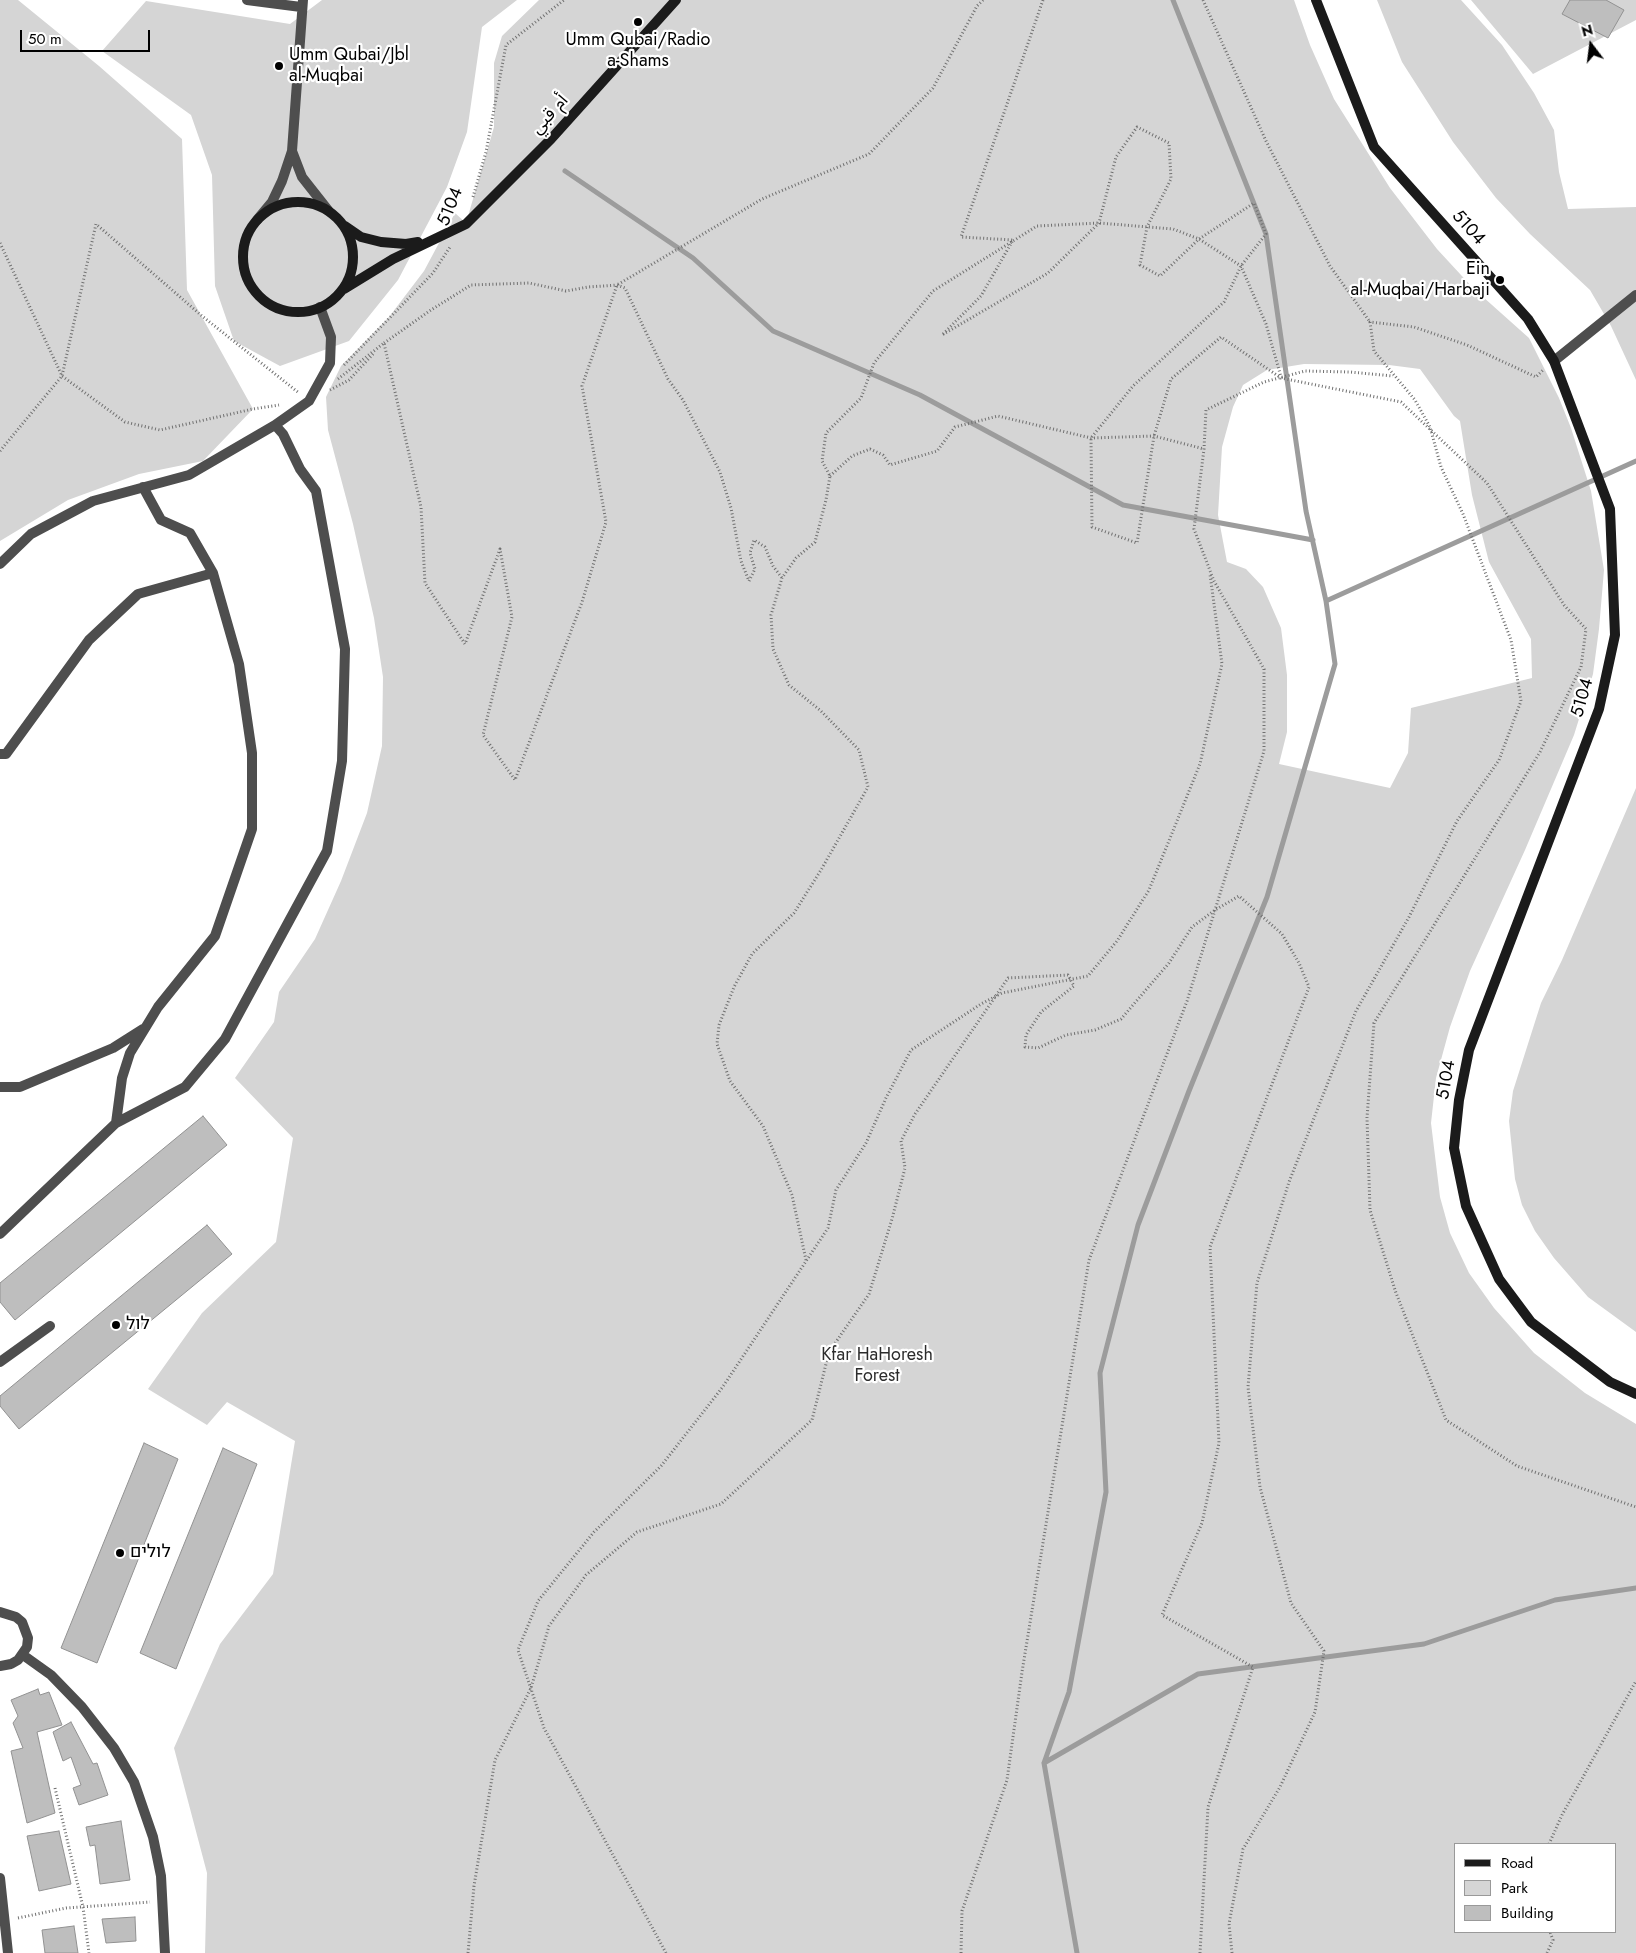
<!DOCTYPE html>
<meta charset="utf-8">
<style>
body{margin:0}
#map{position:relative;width:1636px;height:1953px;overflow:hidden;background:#fff;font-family:Jost,sans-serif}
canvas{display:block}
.legend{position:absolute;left:1454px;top:1843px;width:162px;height:90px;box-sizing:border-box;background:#fff;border:1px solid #999;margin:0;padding:6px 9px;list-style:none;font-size:15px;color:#000}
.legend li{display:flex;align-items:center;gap:10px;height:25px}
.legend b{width:25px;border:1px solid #999}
.north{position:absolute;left:1566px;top:20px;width:50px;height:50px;-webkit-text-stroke:4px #fff;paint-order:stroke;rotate:345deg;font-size:14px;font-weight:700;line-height:20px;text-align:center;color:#000}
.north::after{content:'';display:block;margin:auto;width:18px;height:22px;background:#000;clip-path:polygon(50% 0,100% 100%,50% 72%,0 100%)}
.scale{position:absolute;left:20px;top:30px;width:130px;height:22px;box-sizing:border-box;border:2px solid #000;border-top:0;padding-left:6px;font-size:15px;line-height:18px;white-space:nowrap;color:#000;-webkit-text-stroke:4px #fff;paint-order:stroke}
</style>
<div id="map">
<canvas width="1636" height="1953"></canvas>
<ul class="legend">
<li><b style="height:6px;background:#1b1b1b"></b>Road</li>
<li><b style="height:14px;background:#d5d5d5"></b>Park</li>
<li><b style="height:14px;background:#bebebe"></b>Building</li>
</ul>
<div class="north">N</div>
<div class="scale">50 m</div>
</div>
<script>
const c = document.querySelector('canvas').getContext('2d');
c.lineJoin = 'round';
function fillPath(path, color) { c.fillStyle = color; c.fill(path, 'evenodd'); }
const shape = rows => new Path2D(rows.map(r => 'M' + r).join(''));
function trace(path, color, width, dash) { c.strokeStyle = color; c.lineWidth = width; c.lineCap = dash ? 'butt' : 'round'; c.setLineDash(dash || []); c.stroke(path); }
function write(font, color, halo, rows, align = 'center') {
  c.font = font + ' Jost,"Noto Sans Arabic",Heebo,sans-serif'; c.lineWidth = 4.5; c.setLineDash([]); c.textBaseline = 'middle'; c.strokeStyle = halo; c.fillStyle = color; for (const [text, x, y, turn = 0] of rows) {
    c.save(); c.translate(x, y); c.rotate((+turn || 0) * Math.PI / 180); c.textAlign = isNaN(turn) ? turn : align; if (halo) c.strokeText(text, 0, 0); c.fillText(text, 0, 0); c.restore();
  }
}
const green = shape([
 [0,0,18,0,99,66,182,139,187,290,253,409,203,461,139,474,68,500,0,541],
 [322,0,517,0,482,27,467,132,447,187,398,280,349,341,280,366,234,341,215,286,212,175,191,115,102,51,146,1,290,24],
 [539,0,1294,0,1310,45,1334,99,1390,188,1437,249,1473,288,1529,338,1559,398,1571,428,1591,491,1604,570,1599,629,1593,674,1574,735,1525,850,1470,971,1450,1027,1436,1078,1431,1123,1440,1197,1450,1233,1469,1273,1494,1308,1534,1353,1585,1393,1636,1424,1636,1953,205,1953,207,1873,174,1748,220,1644,273,1574,295,1441,227,1402,207,1425,148,1389,202,1313,276,1242,293,1138,235,1078,274,1022,279,992,315,939,341,881,367,813,382,746,383,677,374,618,353,524,328,430,326,397,341,366,389,317,424,271,455,213,466,223,494,127,494,63,502,36],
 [1304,364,1389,365,1420,369,1454,416,1460,421,1472,495,1489,562,1531,639,1532,678,1411,708,1408,753,1390,788,1279,764,1287,732,1287,675,1281,628,1263,587,1246,569,1227,562,1218,515,1222,447,1233,407,1243,385,1267,370],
 [1455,1844,1615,1844,1615,1932,1455,1932],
 [1377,0,1461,0,1502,45,1534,93,1554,130,1559,172,1568,209,1636,207,1636,380,1611,326,1590,290,1530,234,1496,198,1453,142,1402,62],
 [1471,0,1636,0,1636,20,1533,74],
 [1636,788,1636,1332,1588,1297,1554,1258,1535,1231,1522,1205,1515,1179,1509,1121,1513,1091,1541,1003,1562,960]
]);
const stream = shape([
 [565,171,693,258,773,331,920,395,1123,505,1313,540],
 [1326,601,1636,461],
 [1044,1763,1198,1674,1424,1644,1555,1600,1636,1588],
 [1077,1953,1044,1763,1069,1692,1106,1492,1100,1373,1138,1225,1189,1091,1267,897,1335,664,1326,601,1306,511,1266,234,1173,0]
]);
const building = shape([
 [1570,0,1606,0,1624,10,1608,38,1562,14,1570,0],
 [203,1116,227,1145,15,1320,0,1302,0,1283,203,1116],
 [207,1225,232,1254,19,1429,0,1406,0,1396,207,1225],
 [144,1443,178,1459,97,1663,61,1648,144,1443],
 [223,1448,257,1464,176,1669,140,1653,223,1448],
 [38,1689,40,1695,49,1692,62,1725,37,1732,55,1813,27,1823,11,1751,23,1748,13,1723,18,1716,11,1700,38,1689],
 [71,1722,93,1764,97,1763,108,1795,79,1805,73,1788,81,1785,71,1757,63,1761,53,1732,71,1722],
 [121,1821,130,1880,100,1884,95,1845,90,1846,86,1827,121,1821],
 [59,1831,71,1884,39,1891,27,1836,59,1831],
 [135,1917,136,1941,106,1943,102,1919,135,1917],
 [74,1926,78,1953,45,1953,42,1930,74,1926]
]);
const path = shape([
 [1043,0,961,237,1013,240,981,296,942,335,1048,273,1099,223,1116,157,1137,127,1169,143,1171,179,1147,227,1140,265,1160,276,1199,239,1254,203,1266,234,1241,266,1224,302,1133,386,1091,438,1092,527,1137,543,1154,436,1171,379,1221,337,1281,378,1401,402,1487,483,1564,605,1586,629,1581,667,1540,752,1374,1023,1367,1118,1370,1210,1396,1293,1446,1420,1517,1466,1636,1507],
 [1203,0,1266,141,1330,266,1370,322],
 [473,197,486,152,506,45,564,0],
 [0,243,62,376,125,422,160,430,253,409,279,405],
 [384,343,431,310,471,285,529,283,566,291,588,287,617,285,625,288,668,379,683,400,720,472,731,508,741,561,749,581,755,569,750,553,754,540,765,547,773,566,782,578],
 [344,365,433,273,450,247],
 [338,379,384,343,421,507,425,583,465,644,500,549,512,617,483,735,515,780,582,602,606,522,582,386,617,285,762,199,869,154,933,88,977,6,983,0],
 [330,390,349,380,374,353],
 [0,451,62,376,96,224,202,316,299,393],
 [830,476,852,456,870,449,883,455,890,465,937,451,955,427,998,416,1091,438,1154,436,1204,449],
 [806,1260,792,1195,763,1126,730,1081,717,1044,719,1025,734,987,752,954,794,913,821,870,868,787,859,750,821,711,789,685,773,649,771,615,782,578,796,558,815,542,826,500,830,476,822,461,826,433,861,398,874,363,933,291,1037,226,1099,223,1173,229,1199,239,1241,266,1266,324,1281,377],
 [55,1788,83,1907,89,1953],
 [1549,1844,1562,1815,1636,1681],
 [18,1918,66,1908,150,1902],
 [468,1953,474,1886,495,1760,531,1688,549,1626,586,1575,637,1532,721,1504,812,1420,829,1352,869,1294,892,1219,905,1168,901,1141,915,1114,1008,978,1068,975,1074,986,1041,1012,1026,1035,1025,1047,1038,1048,1066,1035,1095,1030,1121,1019,1169,963,1192,927,1215,910,1239,896,1282,934,1299,963,1309,987,1210,1247,1219,1443,1202,1523,1162,1615,1253,1667,1208,1807,1200,1953],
 [666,1953,544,1728,518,1650,538,1601,594,1532,661,1466,722,1388,828,1228,836,1190,866,1143,886,1098,911,1050,981,1004,1002,993,1088,976,1117,941,1149,890,1200,764,1222,664,1210,574],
 [961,1953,962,1911,1007,1780,1022,1672,1089,1260,1187,1001,1264,751,1264,669,1214,581,1194,529,1204,449,1206,410,1264,382,1305,371,1350,372,1393,376],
 [1232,1953,1229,1924,1243,1849,1280,1787,1315,1712,1324,1651,1291,1603,1260,1487,1248,1387,1257,1283,1289,1182,1356,1011,1409,917,1457,821,1499,760,1521,701,1511,640,1463,514,1441,467,1430,427,1415,400,1374,351,1370,322,1414,327,1467,345,1536,377,1543,370],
 [1547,1953,1553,1940,1550,1932]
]);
const street = shape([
 [247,0,301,7],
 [292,151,302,177,328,210],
 [257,220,272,202,282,181,292,151,303,0],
 [1554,361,1636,295],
 [0,564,31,534,93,501,189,475,275,425],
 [0,754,6,754,89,640,138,594,213,573,190,533,161,520,143,487],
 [0,1087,20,1087,113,1048,143,1029],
 [116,1123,122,1078,130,1053,158,1007,215,936,252,829,252,753,239,664,213,573],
 [0,1234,116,1123,185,1087,225,1039,327,851,342,761,345,649,316,491,300,469,283,434,275,425,309,401,330,363,331,337,320,307],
 [0,1362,50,1326],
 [0,1612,16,1617,22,1622,28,1638,27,1647,18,1660,11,1664,0,1666],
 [23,1655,51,1675,82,1707,114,1748,134,1782,153,1837,161,1876,165,1953],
 [0,1878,8,1953]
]);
const secondary = shape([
 [1316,0,1374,147,1528,319,1554,361,1610,509,1615,635,1599,709,1469,1050,1459,1100,1454,1148,1466,1206,1499,1279,1531,1322,1610,1382,1636,1394],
 '243 257a55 55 0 1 1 110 0a55 55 0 1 1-110 0Z',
 [345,226,361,237,381,242,406,244,418,242],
 [344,289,393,259,466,224,551,139,676,0]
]);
const markers = [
 [638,22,5,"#000"],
 [279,66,5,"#000"],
 [1500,280,5,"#000"],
 [116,1325,5,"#000"],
 [120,1553,5,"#000"]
];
const poiNames = [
 ["Umm Qubai/Radio",638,41,"center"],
 ["a-Shams",638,62,"center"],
 ["Umm Qubai/Jbl",289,56],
 ["al-Muqbai",289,77],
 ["Ein",1490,270,"right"],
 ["al-Muqbai/Harbaji",1490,291,"right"],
 ["לול",126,1325],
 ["לולים",130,1553]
];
const streetNames = [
 ["أم قبي",550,115,-48],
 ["5104",451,207,-68],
 ["5104",1468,228,48],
 ["5104",1583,698,-74],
 ["5104",1447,1080,-80]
];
const parkNames = [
 ["Kfar HaHoresh",877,1356],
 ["Forest",877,1377]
];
fillPath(green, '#d5d5d5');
trace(stream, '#9c9c9c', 5);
fillPath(building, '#bebebe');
trace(building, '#929292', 1);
trace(path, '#707070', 3, [1, 2.5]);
trace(street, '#4e4e4e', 10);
trace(secondary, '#1b1b1b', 10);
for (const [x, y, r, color] of markers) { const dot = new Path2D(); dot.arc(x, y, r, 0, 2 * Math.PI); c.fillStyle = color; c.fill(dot); trace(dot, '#fff', 2); }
write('18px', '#000', '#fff', poiNames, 'left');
write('18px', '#000', '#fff', streetNames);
write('18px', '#2c2c2c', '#fff', parkNames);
</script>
